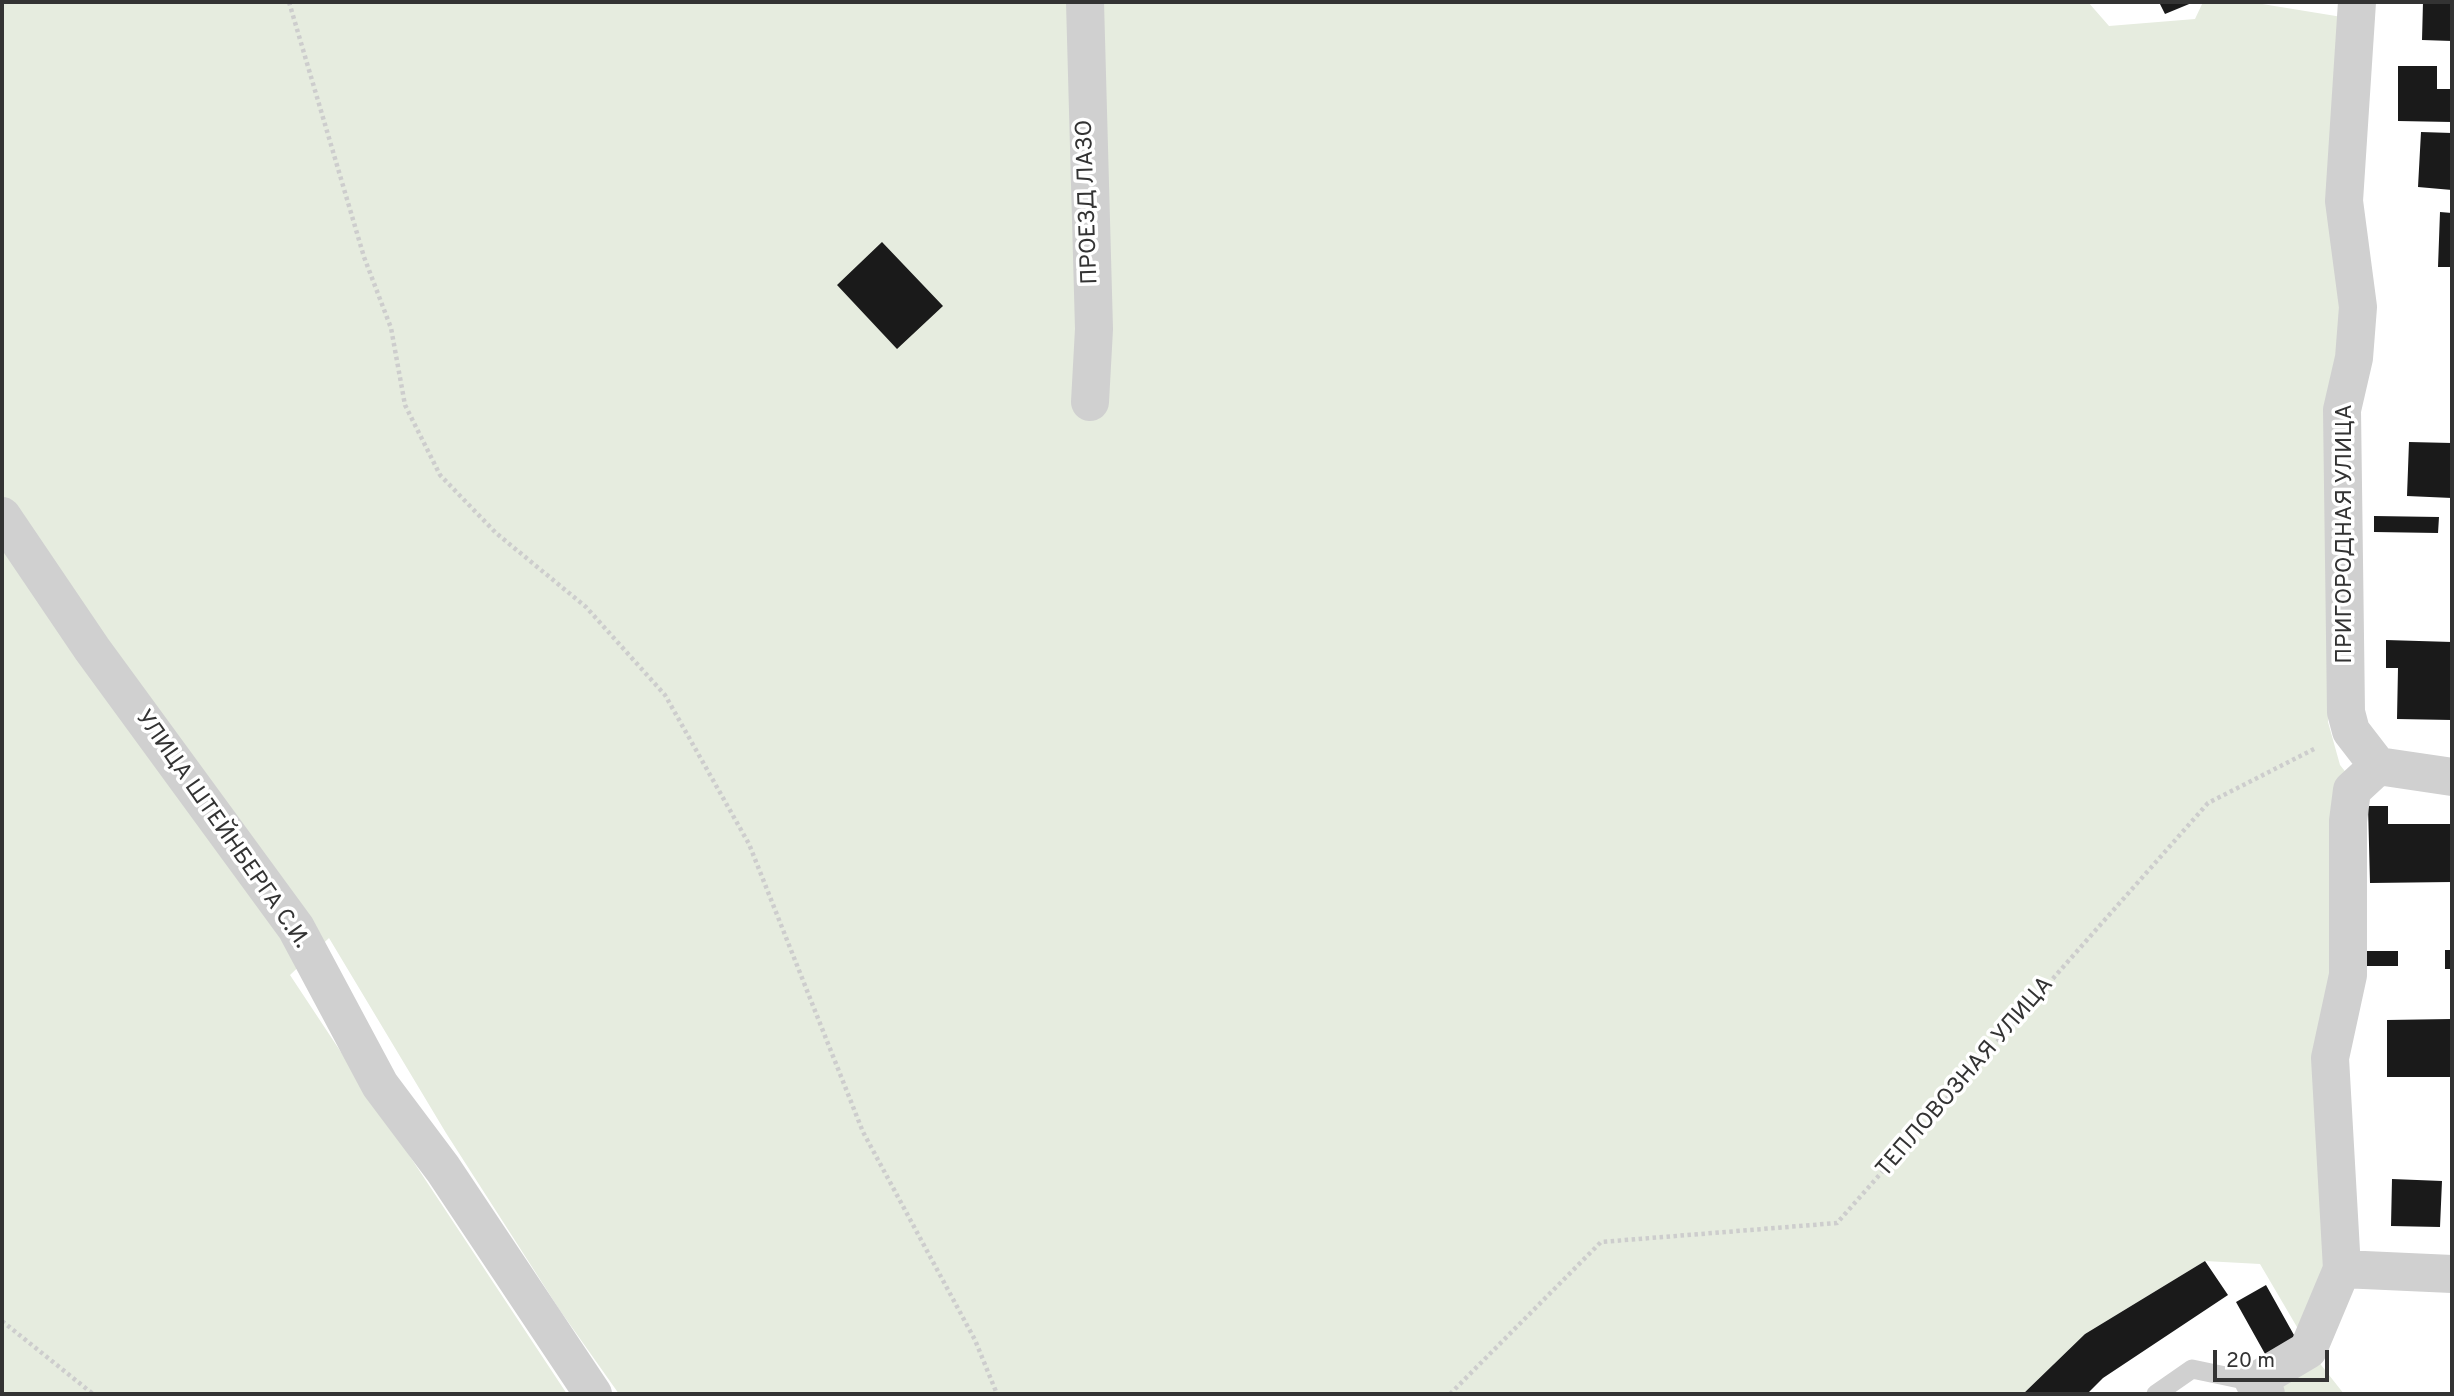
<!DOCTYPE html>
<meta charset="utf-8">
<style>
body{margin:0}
#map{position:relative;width:2454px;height:1396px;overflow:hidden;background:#fff;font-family:Overpass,sans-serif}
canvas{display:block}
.frame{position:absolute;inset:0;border:4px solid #333;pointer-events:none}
.scale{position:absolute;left:2213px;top:1350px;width:116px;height:32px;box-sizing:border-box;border:4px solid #333;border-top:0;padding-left:9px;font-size:21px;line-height:24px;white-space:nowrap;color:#333;-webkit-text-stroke:5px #fff;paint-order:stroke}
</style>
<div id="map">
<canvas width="2454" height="1396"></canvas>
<div class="frame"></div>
<div class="scale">20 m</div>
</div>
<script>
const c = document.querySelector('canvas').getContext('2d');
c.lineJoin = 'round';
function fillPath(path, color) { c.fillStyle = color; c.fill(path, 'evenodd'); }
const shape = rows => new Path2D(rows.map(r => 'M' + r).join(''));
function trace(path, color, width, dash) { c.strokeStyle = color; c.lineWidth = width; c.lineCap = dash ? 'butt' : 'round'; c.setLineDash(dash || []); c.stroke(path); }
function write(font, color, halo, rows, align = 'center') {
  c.font = font + ' Overpass,sans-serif'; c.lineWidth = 7; c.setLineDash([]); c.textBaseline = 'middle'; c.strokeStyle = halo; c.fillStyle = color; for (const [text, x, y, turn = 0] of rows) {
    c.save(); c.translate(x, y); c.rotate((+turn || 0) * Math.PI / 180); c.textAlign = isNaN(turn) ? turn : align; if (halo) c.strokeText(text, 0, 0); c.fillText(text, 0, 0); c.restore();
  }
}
const green = shape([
 [2,2,2088,2,2109,26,2195,19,2203,2,2250,2,2342,17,2345,308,2328,722,2340,765,2348,775,2330,1255,2314,1356,2344,1394,2279,1394,2275,1390,2314,1356,2260,1264,2205,1261,2085,1334,2023,1394,619,1394,559,1309,446,1133,329,938,290,975,567,1394,2,1394]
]);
const building = shape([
 [2159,2,2194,2,2165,14],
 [2423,2,2452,2,2452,41,2422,40],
 [2398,66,2437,66,2437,89,2452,89,2452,122,2398,121],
 [2421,132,2452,133,2452,190,2418,187],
 [2440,212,2452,213,2452,267,2438,267],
 [882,242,943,306,897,349,837,285],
 [2409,442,2452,443,2452,498,2407,496],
 [2374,516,2439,517,2438,533,2374,532],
 [2386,640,2452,642,2452,720,2397,719,2398,668,2386,668],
 [2368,806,2388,806,2388,824,2452,824,2452,882,2370,883],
 [2445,950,2452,950,2452,969,2445,969],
 [2367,951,2398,951,2398,966,2367,966],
 [2452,1019,2452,1077,2387,1077,2387,1020],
 [2392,1179,2442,1181,2440,1227,2391,1226],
 [2205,1261,2228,1295,2103,1378,2087,1394,2023,1394,2085,1334],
 [2266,1285,2299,1344,2269,1361,2236,1302]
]);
const path = shape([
 [289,2,364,257,391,328,405,405,440,475,496,533,586,607,665,695,749,844,863,1132,975,1340,997,1394],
 [2,1321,93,1394],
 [1450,1394,1601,1242,1837,1223,2208,803,2316,748]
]);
const lane = shape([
 [2156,1394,2192,1369,2254,1382]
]);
const street = shape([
 [1085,2,1094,329,1090,402],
 [2357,2,2344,201,2358,307,2354,358,2342,410,2346,712,2351,731,2378,766,2452,777],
 [2,516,92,649,296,928,380,1085,443,1169,593,1394],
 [2342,1269,2452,1274],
 [2266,1394,2254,1382,2308,1350,2342,1269,2330,1058,2348,975,2348,821,2352,790,2378,766]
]);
const streetNames = [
 ["ПРОЕЗД ЛАЗО",1089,202,-92],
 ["ПРИГОРОДНАЯ УЛИЦА",2346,534,-90],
 ["УЛИЦА ШТЕЙНБЕРГА С.И.",221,830,55],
 ["ТЕПЛОВОЗНАЯ УЛИЦА",1966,1078,-49]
];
fillPath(green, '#e6ecdf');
fillPath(building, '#1a1a1a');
trace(path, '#cdcdcd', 4.5, [3.5, 3.5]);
trace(lane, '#d0d0d0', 19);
trace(street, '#d0d0d0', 38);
write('23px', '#333', '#fff', streetNames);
</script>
